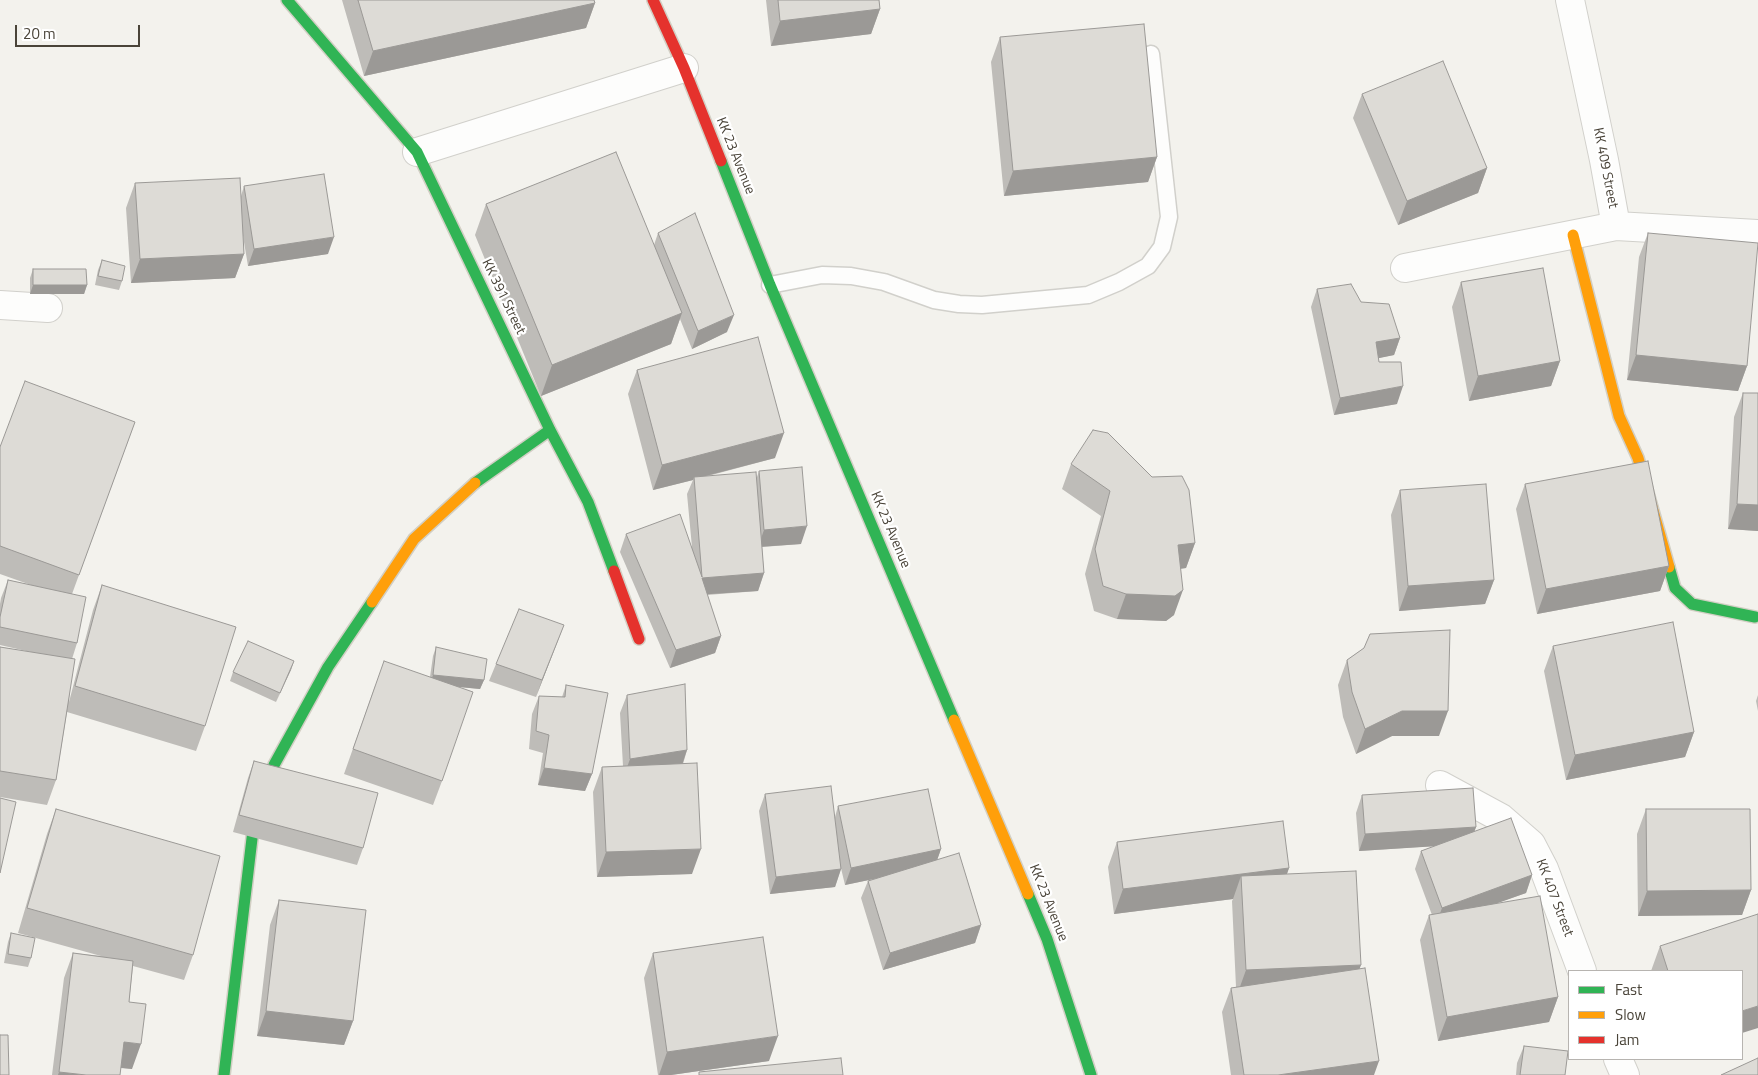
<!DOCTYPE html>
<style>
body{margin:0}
#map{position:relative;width:1758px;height:1075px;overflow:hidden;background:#f3f2ed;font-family:"Titillium Web",sans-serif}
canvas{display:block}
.legend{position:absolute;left:1568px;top:970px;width:175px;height:90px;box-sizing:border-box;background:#fff;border:1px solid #b7b4b0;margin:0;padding:6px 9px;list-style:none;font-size:15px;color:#4a4439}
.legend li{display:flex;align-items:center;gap:10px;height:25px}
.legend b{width:25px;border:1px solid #b7b4b0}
.scale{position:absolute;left:15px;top:25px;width:125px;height:22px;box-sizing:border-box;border:2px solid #4a4439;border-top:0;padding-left:6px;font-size:15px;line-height:18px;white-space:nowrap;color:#4a4439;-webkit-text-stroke:4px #fff;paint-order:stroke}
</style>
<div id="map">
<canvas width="1758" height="1075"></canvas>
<ul class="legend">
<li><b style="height:6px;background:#30b455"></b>Fast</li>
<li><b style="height:6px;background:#ff9f0a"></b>Slow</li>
<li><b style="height:6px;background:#e5322d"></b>Jam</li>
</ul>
<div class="scale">20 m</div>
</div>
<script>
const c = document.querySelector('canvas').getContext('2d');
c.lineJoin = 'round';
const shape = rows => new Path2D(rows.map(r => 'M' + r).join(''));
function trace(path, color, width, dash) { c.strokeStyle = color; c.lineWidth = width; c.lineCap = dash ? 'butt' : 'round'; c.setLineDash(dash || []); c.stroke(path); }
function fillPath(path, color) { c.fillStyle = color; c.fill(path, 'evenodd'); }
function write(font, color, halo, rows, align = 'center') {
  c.font = font + ' "Titillium Web",sans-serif'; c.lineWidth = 4.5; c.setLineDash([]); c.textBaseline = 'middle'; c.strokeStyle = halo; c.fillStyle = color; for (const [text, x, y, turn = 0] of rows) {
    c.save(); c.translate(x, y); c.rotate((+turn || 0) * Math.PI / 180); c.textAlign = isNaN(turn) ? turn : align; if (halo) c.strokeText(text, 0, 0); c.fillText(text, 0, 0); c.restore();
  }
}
const lane = shape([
 [770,285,822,275,851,276,884,282,934,300,959,304,982,305,1088,295,1119,282,1148,266,1162,247,1169,217,1151,54]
]);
const street = shape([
 [1570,0,1604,160,1616,226,1758,234],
 [417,152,684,68],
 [1405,268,1616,226],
 [0,305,48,308],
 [1440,785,1501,818,1531,844,1544,869,1582,971],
 [1618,1059,1625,1075]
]);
const fast = shape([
 [287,0,417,152,550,430,588,502,614,571],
 [721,161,770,285,954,720],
 [475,483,550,430],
 [1669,567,1675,588,1692,604,1755,617],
 [1028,894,1047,939,1091,1075],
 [224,1075,253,830,274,765,328,667,372,602]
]);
const slow = shape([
 [1573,235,1619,416,1638,458,1669,567],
 [372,602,414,539,475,483],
 [954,720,1028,894]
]);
const jam = shape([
 [653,0,684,68,721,161],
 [614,571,639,639]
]);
const wall = shape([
 [342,0,594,0,595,3,586,28,364,76],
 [766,0,879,0,880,9,871,34,771,46],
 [1000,37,1157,157,1148,182,1004,196,991,62],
 [1362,94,1487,168,1478,193,1398,225,1353,118],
 [135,183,241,196,244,186,328,254,248,266,243,236,244,254,235,278,131,283,126,208],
 [486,204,654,245,658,233,727,332,692,349,680,319,671,344,541,396,475,235],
 [1648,233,1747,366,1738,391,1627,380,1639,257],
 [102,260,122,281,119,290,95,285,98,270],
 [33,269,87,285,84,294,30,294,30,278],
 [1461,282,1560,361,1551,386,1469,401,1452,307],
 [1317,289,1361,302,1400,338,1394,355,1378,358,1379,362,1397,404,1334,415,1311,307],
 [637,370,775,458,708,476,757,477,759,471,801,544,762,547,764,573,758,591,707,595,721,636,715,653,670,668,620,552,626,534,692,547,687,494,693,480,653,490,628,394],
 [1743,393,1758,393,1758,531,1728,529,1734,417],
 [135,422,72,594,77,643,72,659,69,702,93,610,102,585,205,726,196,751,67,712,56,780,47,805,0,797,0,647,35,653,0,645,0,604,1,598,8,580,31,585,0,574,0,447],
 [1071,464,1195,543,1186,568,1180,569,1174,615,1166,621,1117,619,1094,611,1085,574,1101,516,1062,489],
 [1525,484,1669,566,1660,591,1537,614,1516,509],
 [1400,490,1494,580,1485,604,1399,611,1391,515],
 [564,625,536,697,489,681,496,664],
 [1553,646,1694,732,1685,757,1566,780,1544,671],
 [436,647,484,680,480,689,458,687,442,781,433,805,344,774,375,686,430,677,433,656],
 [1364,648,1439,736,1392,736,1356,754,1343,717,1338,685,1347,660],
 [294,661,276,702,230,681,233,672],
 [566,685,592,774,585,791,538,785,543,753,529,749,532,714,539,696,562,697],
 [627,695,687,750,683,764,692,874,597,877,593,792,602,767,623,766,620,713],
 [1758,695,1758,711,1756,701],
 [254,761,363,848,357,865,233,832,248,778],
 [765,794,835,817,838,806,941,849,937,860,981,925,975,943,883,970,861,898,868,881,874,879,845,885,840,864,841,869,835,887,770,894,759,811],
 [1362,795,1476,827,1474,832,1532,875,1526,893,1497,903,1558,997,1549,1022,1438,1041,1420,940,1429,915,1432,915,1415,869,1421,851,1435,846,1359,851,1356,813],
 [56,809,193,955,184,980,133,966,129,1002,132,1069,120,1068,120,1075,52,1075,64,978,73,953,101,956,18,933,47,834],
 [1646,809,1751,890,1742,915,1638,916,1637,834],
 [1117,842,1289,868,1287,874,1360,969,1374,1075,1231,1075,1222,1012,1231,988,1236,987,1232,901,1233,899,1114,914,1108,867],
 [279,900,353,1021,344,1045,257,1036,270,925],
 [11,933,31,958,28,967,4,963,8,942],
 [1660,946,1742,971,1651,971],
 [653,953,769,1061,671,1075,658,1075,644,978],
 [1524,1046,1565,1075,1516,1075,1517,1063]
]);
const shadedWall = shape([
 [595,3,586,28,364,76,373,51],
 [880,9,871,34,771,46,780,21],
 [1157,157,1148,182,1004,196,1013,171],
 [1487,168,1478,193,1398,225,1407,201],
 [334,237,328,254,248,266,254,249],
 [244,254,235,278,131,283,140,259],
 [33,285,87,285,84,294,30,294],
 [682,313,671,344,541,396,552,365],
 [734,315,727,332,692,349,698,331],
 [1400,338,1394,355,1370,360,1376,342],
 [1636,355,1747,366,1738,391,1627,380],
 [1560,361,1551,386,1469,401,1478,376],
 [1403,386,1397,404,1334,415,1340,398],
 [784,433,775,458,694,479,694,477,693,480,653,490,662,465],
 [1737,504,1758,505,1758,531,1728,529],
 [807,526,801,544,758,547,764,530],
 [1195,543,1186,568,1169,570,1178,545],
 [1669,566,1660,591,1537,614,1546,589],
 [764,573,758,591,695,595,702,578],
 [1494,580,1485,604,1399,611,1408,586],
 [1183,590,1174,615,1166,621,1117,619,1126,594],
 [564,625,536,697,542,680],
 [721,636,715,653,670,668,676,650],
 [294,661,291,670,276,702,280,693],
 [433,675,484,680,480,689,430,684],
 [1402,711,1448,711,1439,736,1392,736,1356,754,1365,729],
 [1694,732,1685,757,1566,780,1575,755],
 [687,750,681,768,624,776,630,759],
 [544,768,592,774,585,791,538,785],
 [1476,827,1470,844,1359,851,1365,834],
 [701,849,692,874,597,877,606,852],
 [941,849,935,866,845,885,851,868],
 [1289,868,1280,893,1241,876,1233,899,1114,914,1123,889],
 [841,869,835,887,770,894,776,877],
 [1532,875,1526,893,1436,925,1442,908],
 [1751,890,1742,915,1638,916,1647,891],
 [981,925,975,943,883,970,890,953],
 [1361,965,1352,990,1237,995,1246,970],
 [1558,997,1549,1022,1438,1041,1447,1017],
 [1758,1006,1758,1028,1742,1033,1742,1011],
 [266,1011,353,1021,344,1045,257,1036],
 [778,1036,769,1061,671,1075,659,1075,667,1052],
 [124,1042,141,1044,132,1069,114,1067],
 [1379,1061,1374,1075,1278,1075],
 [59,1072,86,1075,58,1075]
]);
const building = shape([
 [358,0,594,0,595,3,373,51,358,0],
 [778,0,879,0,880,9,780,21,778,0],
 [1144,24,1157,157,1013,171,1000,37,1144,24],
 [1443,61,1487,168,1407,201,1362,94,1443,61],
 [616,152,682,313,552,365,486,204,616,152],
 [324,174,334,237,254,249,244,186,324,174],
 [240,178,244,254,140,259,135,183,240,178],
 [695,213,734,315,698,331,658,233,695,213],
 [1648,233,1758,243,1747,366,1636,355,1648,233],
 [102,260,125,266,122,281,98,276,102,260],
 [1543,268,1560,361,1478,376,1461,282,1543,268],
 [33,269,86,269,87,285,33,285,33,269],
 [1351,284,1361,302,1389,304,1400,338,1376,342,1379,362,1401,362,1403,386,1340,398,1317,289,1351,284],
 [758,337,784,433,662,465,637,370,758,337],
 [25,381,135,422,79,575,0,546,0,447,25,381],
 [1743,393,1758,393,1758,505,1737,504,1743,393],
 [1093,430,1108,433,1152,477,1182,476,1189,490,1195,543,1178,545,1183,590,1175,596,1126,594,1103,586,1095,549,1110,491,1071,464,1093,430],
 [1648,461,1669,566,1546,589,1525,484,1648,461],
 [802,467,807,526,764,530,759,471,802,467],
 [756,472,764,573,702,578,721,636,676,650,626,534,680,514,702,577,694,477,756,472],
 [1486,484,1494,580,1408,586,1400,490,1486,484],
 [8,580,86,597,77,643,0,627,0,617,8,580],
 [102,585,236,627,205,726,75,686,102,585],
 [519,609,564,625,542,680,496,664,519,609],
 [1673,622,1694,732,1575,755,1553,646,1673,622],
 [1450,630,1448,711,1402,711,1365,729,1352,692,1347,660,1364,648,1370,634,1450,630],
 [248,641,294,661,280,693,233,672,248,641],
 [0,647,75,659,56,780,0,771,0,647],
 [436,647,487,659,484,680,433,675,436,647],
 [384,661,473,692,442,781,353,749,384,661],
 [685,684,687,750,630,759,627,695,685,684],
 [566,685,608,693,592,774,544,768,549,735,536,731,539,696,565,697,566,685],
 [254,761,378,793,363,848,239,815,254,761],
 [697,763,701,849,606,852,602,767,697,763],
 [831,786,841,869,776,877,765,794,831,786],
 [1473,788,1476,827,1365,834,1362,795,1473,788],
 [928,789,941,849,851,868,838,806,928,789],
 [0,798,16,802,0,873,0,798],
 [56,809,220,856,193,955,27,908,56,809],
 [1646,809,1750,809,1751,890,1647,891,1646,809],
 [1511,818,1532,875,1442,908,1421,851,1511,818],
 [1283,821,1289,868,1123,889,1117,842,1283,821],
 [959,853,981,925,890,953,868,881,959,853],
 [1356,871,1361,965,1246,970,1241,876,1356,871],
 [1540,896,1558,997,1447,1017,1429,915,1540,896],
 [279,900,366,910,353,1021,266,1011,279,900],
 [1758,914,1758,1006,1742,1011,1742,971,1668,971,1660,946,1758,914],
 [11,933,35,938,31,958,8,954,11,933],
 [763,937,778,1036,667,1052,653,953,763,937],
 [73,953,133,961,129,1002,146,1004,141,1044,124,1042,120,1075,86,1075,59,1072,73,953],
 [1365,968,1379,1061,1278,1075,1244,1075,1231,988,1365,968],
 [0,1035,8,1035,9,1075,0,1075,0,1035],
 [1524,1046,1568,1051,1565,1075,1520,1075,1524,1046],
 [841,1058,843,1075,699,1075,699,1072,841,1058],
 [1758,1058,1758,1075,1721,1075,1758,1058]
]);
const streetNames = [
 ["KK 23 Avenue",735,156,68],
 ["KK 409 Street",1605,168,79],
 ["KK 391 Street",503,297,64],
 ["KK 23 Avenue",890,530,67],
 ["KK 407 Street",1554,898,69],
 ["KK 23 Avenue",1048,903,68]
];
trace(lane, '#d1d0cb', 19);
trace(street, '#d1d0cb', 30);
trace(fast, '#d2cfc4', 14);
trace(slow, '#d2cfc4', 14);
trace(jam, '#d2cfc4', 14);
trace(lane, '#fdfdfc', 16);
trace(street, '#fdfdfc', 28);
trace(fast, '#30b455', 11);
trace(slow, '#ff9f0a', 11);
trace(jam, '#e5322d', 11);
fillPath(wall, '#bebcb8');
fillPath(shadedWall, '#9b9996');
fillPath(building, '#dddbd6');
trace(building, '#9b9996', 1);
write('14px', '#4a4439', '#fff', streetNames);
</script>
